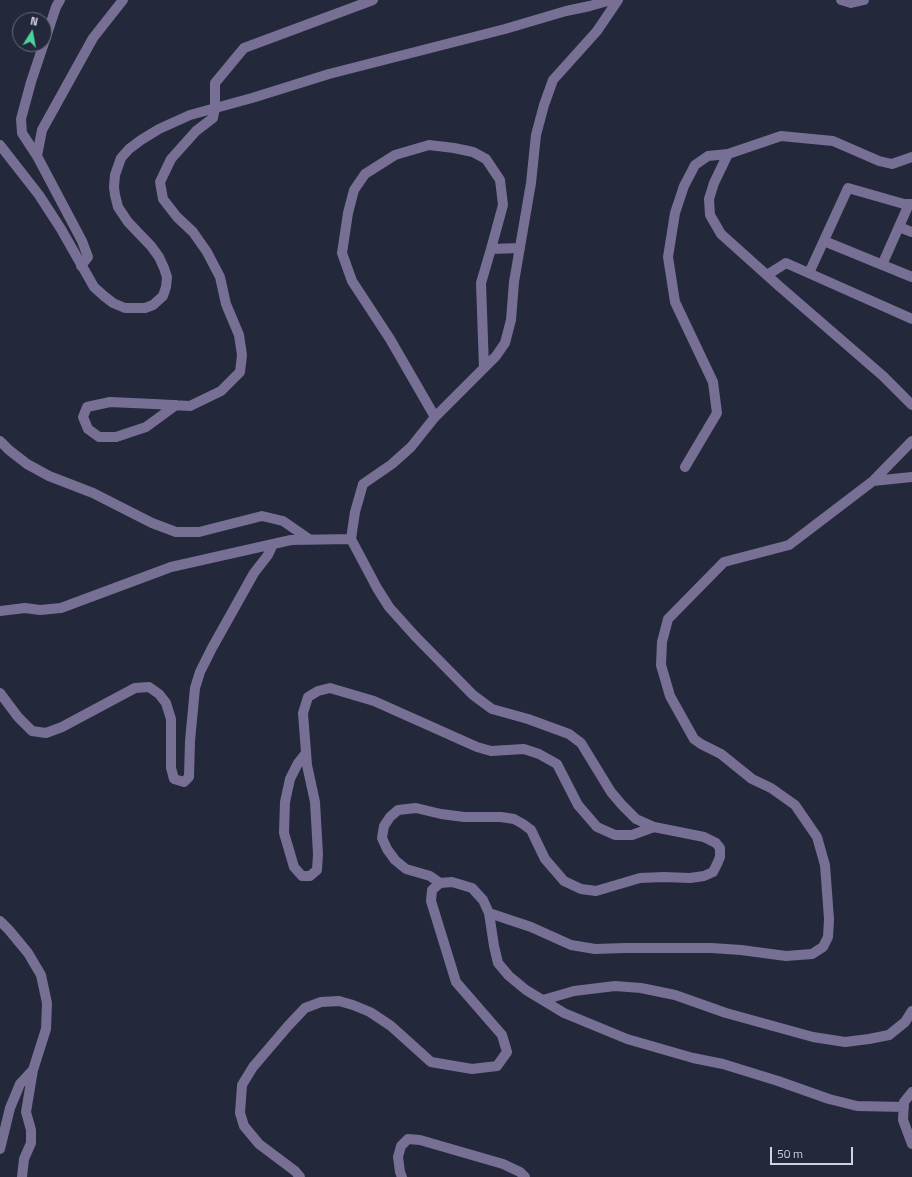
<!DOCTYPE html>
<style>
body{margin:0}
#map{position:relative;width:912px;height:1177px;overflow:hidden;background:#23283a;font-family:"Titillium Web",sans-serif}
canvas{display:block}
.north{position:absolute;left:12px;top:12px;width:40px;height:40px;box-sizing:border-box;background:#23283a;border:1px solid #686c7c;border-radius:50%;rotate:11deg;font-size:11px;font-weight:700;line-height:16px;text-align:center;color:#cfd3df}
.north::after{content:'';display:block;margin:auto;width:14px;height:18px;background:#4dd39a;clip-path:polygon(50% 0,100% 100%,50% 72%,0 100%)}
.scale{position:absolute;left:770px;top:1147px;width:83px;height:18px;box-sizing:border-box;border:2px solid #cfd3df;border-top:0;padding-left:5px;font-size:12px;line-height:14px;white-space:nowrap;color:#cfd3df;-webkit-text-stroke:3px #23283a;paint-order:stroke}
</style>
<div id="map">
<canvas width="912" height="1177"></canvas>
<div class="north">N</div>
<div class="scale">50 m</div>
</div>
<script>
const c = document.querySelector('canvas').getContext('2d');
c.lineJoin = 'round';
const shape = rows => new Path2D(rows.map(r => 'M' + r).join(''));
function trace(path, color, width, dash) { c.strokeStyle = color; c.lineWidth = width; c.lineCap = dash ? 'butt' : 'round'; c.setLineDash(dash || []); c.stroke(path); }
const minor = shape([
 [60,0,56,7,31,82,21,119,22,133,37,156,82,241,88,257,81,266],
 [841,0,851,3,864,0],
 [0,145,39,195,61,229,94,287,104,296,113,303,125,308,145,308,153,305,163,296,166,287,167,277,164,268,159,257,151,246,128,222,118,207,115,195,114,187,115,175,121,158,129,149,141,140,159,129,190,115,252,98,329,74,505,29,566,11,590,6,611,0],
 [728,154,714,183,709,199,710,215,721,234,779,286,883,376,912,405],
 [37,156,42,130,93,38,123,0],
 [899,227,912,232],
 [824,241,912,277],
 [491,249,520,248],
 [882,265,909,204],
 [809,273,848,188,904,204,912,204],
 [767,275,786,263,912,319],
 [176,405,146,427,116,437,99,437,88,429,83,417,87,407,110,402,154,404,190,406,221,391,240,372,242,355,239,335,226,304,220,277,207,252,193,232,177,217,163,199,160,182,171,159,196,131,213,118,215,108,215,83,244,48,373,0],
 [435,417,390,339,352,281,342,253,348,213,354,190,365,174,395,155,429,145,454,148,473,152,486,159,500,180,503,205,491,249,481,283,484,368],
 [0,441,9,450,27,464,49,476,93,493,152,523,176,532,199,532,262,516,283,521,309,539],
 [685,467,717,413,713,382,675,302,668,257,675,213,684,186,695,165,708,156,728,154,781,136,833,141,879,161,892,164,912,157],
 [873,481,912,477],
 [0,611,25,608,40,610,61,608,171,567,291,540,351,539],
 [0,693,18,717,32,731,46,733,62,727,135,688,149,687,159,694,166,703,171,719,171,768,174,779,184,782,189,777,190,741,195,688,200,672,212,648,254,573,268,555,273,544],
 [306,753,298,763,290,779,285,802,284,833,294,867,302,876,310,876,317,870,318,854,315,802,307,765,303,713,308,697,318,691,330,688,374,701,477,747,491,751,524,749,539,754,557,764,578,805,597,827,615,835,632,835,654,827],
 [440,883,430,876,406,869,395,860,387,849,382,838,384,826,390,817,398,810,416,808,441,814,464,817,501,817,514,819,523,824,531,830,545,859,564,881,581,889,596,891,640,878,664,877,690,878,704,876,713,872,717,864,720,857,720,848,716,843,704,837,654,827,636,819,622,805,611,792,581,743,569,734,528,719,492,709,473,695,415,636,389,607,377,588,351,539,355,512,363,484,392,464,411,447,435,417,496,356,505,343,511,320,514,282,531,183,536,135,544,105,553,80,597,31,618,0],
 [489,913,531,927,571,945,595,949,625,948,711,948,741,950,786,956,812,954,823,947,828,937,829,919,825,865,817,837,795,805,771,788,752,779,721,754,701,744,694,739,670,696,661,665,662,642,668,619,724,562,789,545,873,481,912,441],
 [0,921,9,930,28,953,41,975,47,1003,46,1029,33,1070,20,1084,10,1108,0,1149],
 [543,1000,574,991,615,986,641,988,675,995,726,1013,813,1037,845,1042,869,1039,889,1035,905,1022,912,1011],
 [912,1092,904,1102,903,1120,912,1144],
 [22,1177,24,1159,31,1143,31,1130,26,1112,33,1070],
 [300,1177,295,1171,259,1144,244,1126,240,1113,242,1085,253,1067,288,1026,305,1008,321,1002,339,1001,353,1005,370,1012,391,1026,431,1062,472,1069,497,1066,507,1052,502,1035,456,982,431,901,432,890,440,883,452,882,472,888,483,900,489,913,494,946,498,963,509,976,526,990,564,1013,627,1039,693,1058,723,1064,778,1081,829,1099,857,1106,904,1107],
 [402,1177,400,1172,398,1157,401,1146,408,1139,420,1140,503,1164,520,1172,525,1177]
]);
trace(minor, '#776f94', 10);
</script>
